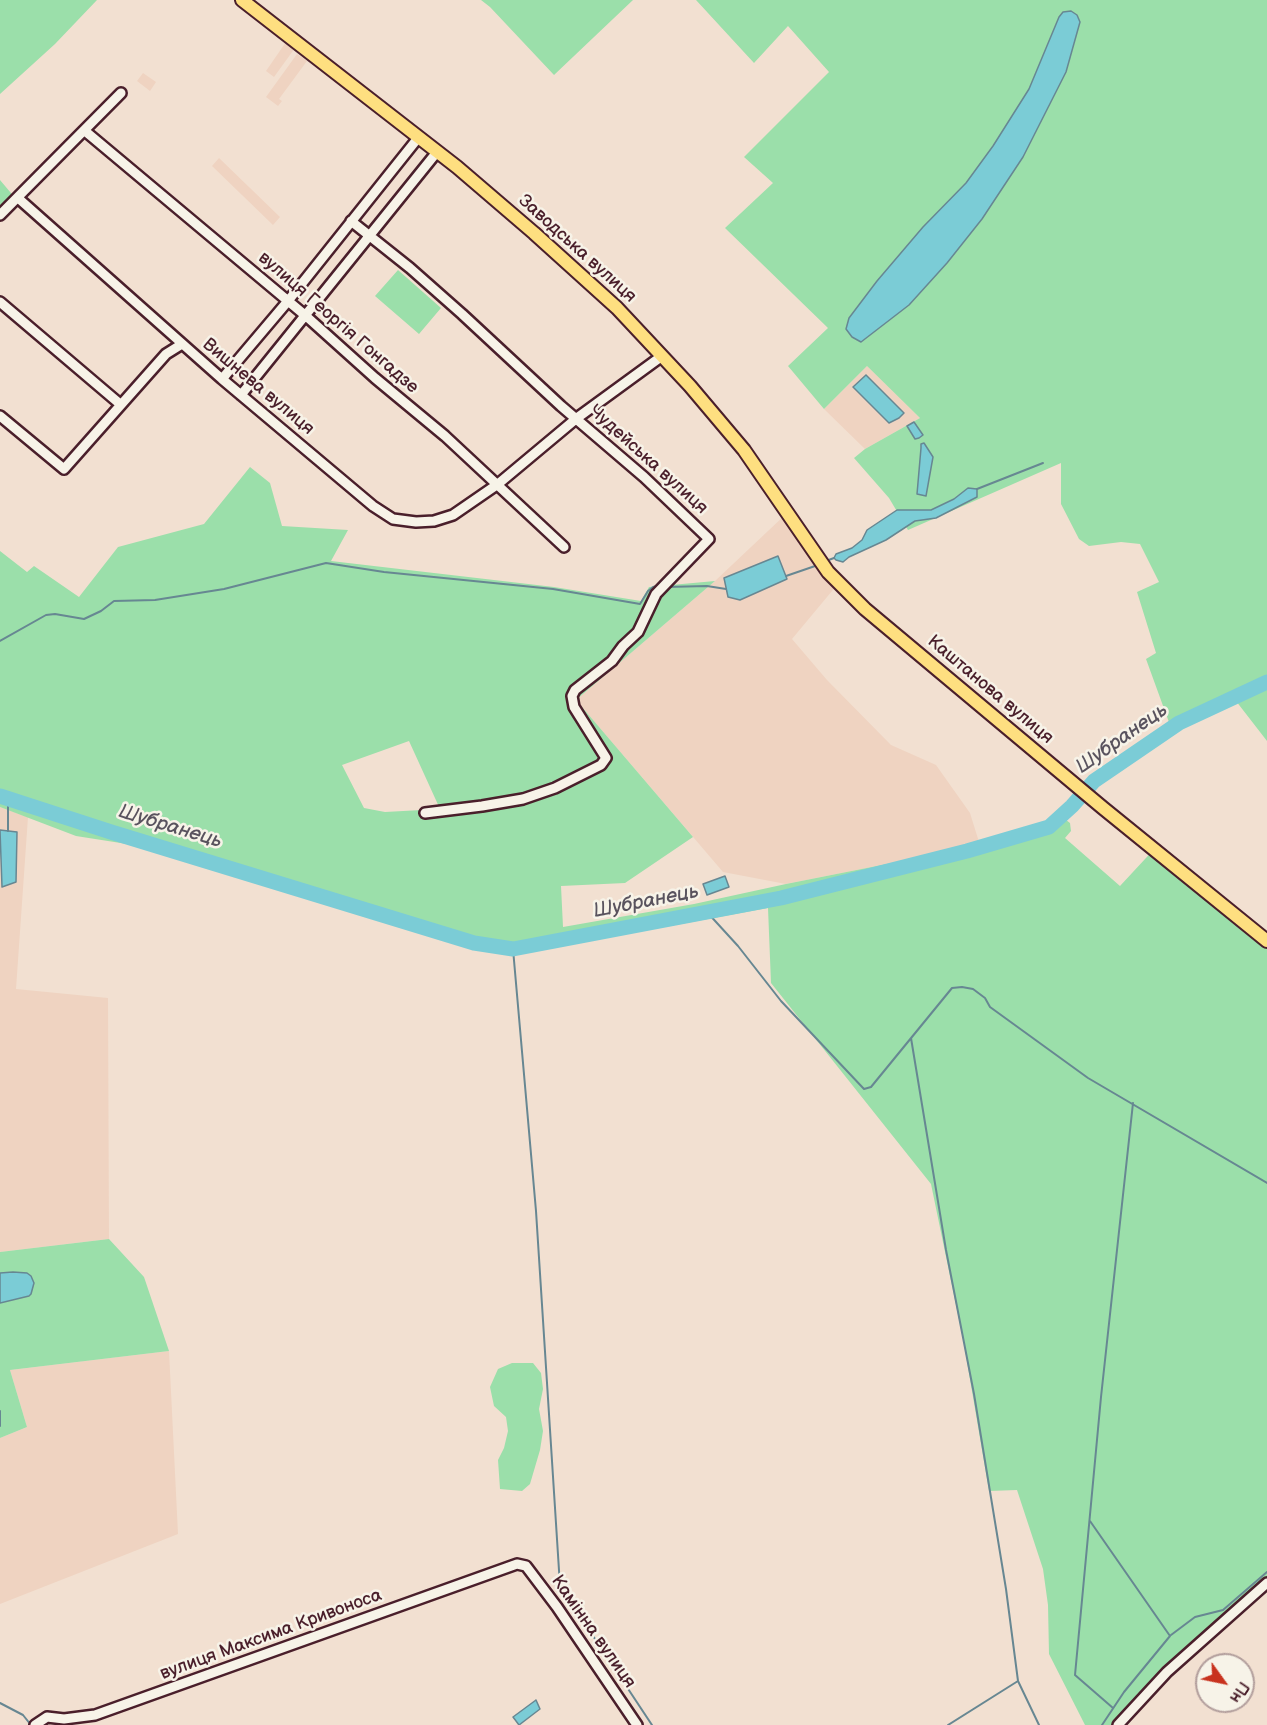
<!DOCTYPE html>
<meta charset="utf-8">
<style>
body{margin:0}
#map{position:relative;width:1267px;height:1725px;overflow:hidden;background:#f2e0d1;font-family:"Balsamiq Sans",sans-serif}
canvas{display:block}
.north{position:absolute;left:1195px;top:1653px;width:60px;height:60px;box-sizing:border-box;background:#f7f3e8;border:2px solid #b29e9c;border-radius:50%;rotate:123deg;font-size:16px;font-weight:700;line-height:24px;text-align:center;color:#4a1f2b}
.north::after{content:'';display:block;margin:auto;width:21px;height:27px;background:#c8321e;clip-path:polygon(50% 0,100% 100%,50% 72%,0 100%)}
</style>
<div id="map">
<canvas width="1267" height="1725"></canvas>
<div class="north">Пн</div>
</div>
<script>
const c = document.querySelector('canvas').getContext('2d');
c.lineJoin = 'round';
function fillPath(path, color) { c.fillStyle = color; c.fill(path, 'evenodd'); }
const shape = rows => new Path2D(rows.map(r => 'M' + r).join(''));
function trace(path, color, width, dash) { c.strokeStyle = color; c.lineWidth = width; c.lineCap = dash ? 'butt' : 'round'; c.setLineDash(dash || []); c.stroke(path); }
function write(font, color, halo, rows, align = 'center') {
  c.font = font + ' "Balsamiq Sans",sans-serif'; c.lineWidth = 5; c.setLineDash([]); c.textBaseline = 'middle'; c.strokeStyle = halo; c.fillStyle = color; for (const [text, x, y, turn = 0] of rows) {
    c.save(); c.translate(x, y); c.rotate((+turn || 0) * Math.PI / 180); c.textAlign = isNaN(turn) ? turn : align; if (halo) c.strokeText(text, 0, 0); c.fillText(text, 0, 0); c.restore();
  }
}
const built = shape([
 [286,42,295,48,274,77,266,71],
 [297,54,307,61,279,99,282,101,278,106,266,97],
 [143,73,156,82,150,91,137,81],
 [219,158,280,217,273,225,212,166],
 [867,366,920,418,865,449,824,409],
 [786,514,837,585,792,639,827,680,891,745,936,765,970,813,979,842,912,859,786,884,723,872,576,700,715,581],
 [0,807,28,817,16,989,108,998,109,1239,0,1252],
 [169,1351,178,1534,0,1604,0,1438,27,1427,10,1370]
]);
const green = shape([
 [0,0,97,0,55,44,0,94],
 [481,0,633,0,554,75,490,7],
 [696,0,1267,0,1267,741,1236,701,1195,722,1170,725,1146,659,1156,653,1137,592,1159,582,1140,544,1121,542,1089,546,1079,539,1061,504,1061,463,908,530,889,498,854,458,865,449,920,418,867,366,824,409,788,366,828,328,725,228,773,183,744,157,829,72,788,26,754,63],
 [1077,15,1080,22,1066,72,1023,157,982,219,947,263,909,305,861,342,849,318,877,281,923,227,966,183,993,146,1029,89,1059,17],
 [0,180,16,199,0,215],
 [398,270,441,308,419,334,375,296],
 [250,467,270,483,282,526,348,530,331,561,554,587,641,601,649,587,715,581,576,700,693,837,625,883,561,886,563,927,694,904,786,884,912,859,979,842,1046,822,1057,813,1070,823,1071,831,1065,838,1120,886,1158,845,1267,934,1267,1592,1183,1663,1123,1725,1085,1725,1049,1654,1048,1605,1043,1569,1017,1490,989,1491,964,1344,931,1184,771,983,768,908,517,954,471,945,178,852,76,836,0,807,0,551,27,572,34,566,79,597,118,547,204,524],
 [409,741,440,809,385,812,364,808,342,765],
 [109,1239,144,1277,169,1351,10,1370,27,1427,0,1438,0,1303,29,1296,31,1294,34,1283,13,1272,0,1273,0,1252],
 [512,1363,533,1363,541,1373,543,1389,539,1409,543,1431,540,1450,530,1484,522,1491,500,1489,498,1460,504,1448,508,1431,506,1417,494,1406,490,1387,498,1369]
]);
const water = shape([
 [1071,11,1077,15,1080,22,1066,72,1023,157,982,219,947,263,909,305,861,342,852,337,846,329,849,318,877,281,923,227,966,183,993,146,1029,89,1059,17,1063,12,1071,11],
 [866,375,904,413,899,418,889,423,853,387,866,375],
 [914,422,923,435,919,438,915,439,907,426,914,422],
 [924,443,933,457,926,496,917,494,921,448,921,444,924,443],
 [968,488,977,489,977,497,936,518,915,521,886,540,849,557,843,562,836,560,834,558,836,554,852,548,862,540,867,530,897,510,931,510,954,499,968,488],
 [778,556,787,579,740,600,728,597,724,578,778,556],
 [0,830,17,832,16,882,2,887,0,830],
 [725,876,729,887,707,895,703,884,725,876],
 [13,1272,27,1273,31,1276,34,1283,31,1294,29,1296,0,1303,0,1273,13,1272],
 [536,1700,540,1709,519,1725,513,1717,536,1700]
]);
const stream = shape([
 [977,489,1043,463],
 [826,561,834,558],
 [786,576,818,565],
 [666,587,707,586,726,589],
 [0,641,46,615,55,614,84,619,101,611,114,601,155,600,224,589,326,563,384,572,553,589,640,604,648,591,653,587,657,586],
 [8,831,8,799],
 [706,911,738,946,781,1001,864,1089,871,1087,952,988,962,987,973,989,985,998,990,1007,1088,1078,1267,1183],
 [513,949,536,1211,560,1586,652,1725],
 [911,1038,946,1250,974,1394,1006,1589,1018,1681,1039,1725],
 [0,1411,0,1426],
 [1090,1521,1170,1636,1124,1692,1102,1725],
 [1171,1635,1195,1617,1223,1610,1267,1572],
 [0,1703,23,1715,31,1725],
 [1113,1708,1075,1675,1101,1397,1133,1103],
 [948,1725,1018,1681]
]);
const river = shape([
 [0,796,111,832,474,943,513,949,781,898,967,851,1049,827,1072,806,1094,781,1179,723,1267,682]
]);
const minor = shape([
 [85,131,306,316,375,378,445,436,564,547],
 [18,198,222,379,373,506,393,519,416,522,434,521,453,515,498,484,577,418,662,356],
 [0,215,121,93],
 [351,221,410,268,462,314,561,406,644,477,709,539,656,594,638,632,623,646,612,661,575,690,572,696,574,707,606,758,601,765,555,788,523,799,482,806,425,813],
 [0,302,120,404],
 [222,379,288,301,418,138],
 [241,395,437,152],
 [0,416,64,469,166,354,182,344],
 [35,1725,47,1717,64,1719,95,1715,517,1564,526,1566,557,1607,637,1725],
 [1118,1725,1167,1672,1267,1583]
]);
const major = shape([
 [242,0,457,167,534,233,617,308,690,386,744,450,828,572,865,609,1103,808,1267,941]
]);
const streetNames = [
 ["Заводська вулиця",577,249,42],
 ["вулиця Георгія Гонгадзе",338,323,41],
 ["Вишнева вулиця",258,387,40],
 ["Чудейська вулиця",648,460,42],
 ["Каштанова вулиця",990,690,40],
 ["Камінна вулиця",593,1632,55],
 ["вулиця Максима Кривоноса",271,1635,-20]
];
const waterNames = [
 ["Шубранець",1122,739,-35],
 ["Шубранець",170,827,17],
 ["Шубранець",646,902,-11]
];
fillPath(built, '#efd3c1');
fillPath(green, '#9bdfaa');
fillPath(water, '#7bccd6');
trace(water, '#678792', 1.5);
trace(stream, '#678792', 2);
trace(river, '#7bccd6', 15);
trace(minor, '#4a1f2b', 14);
trace(major, '#4a1f2b', 16);
trace(minor, '#f7f3e8', 9);
trace(major, '#fedf80', 12);
write('18px', '#4a1f2b', '#f7f3e8', streetNames);
write('italic 20px', '#59535e', '#f7f3e8', waterNames);
</script>
